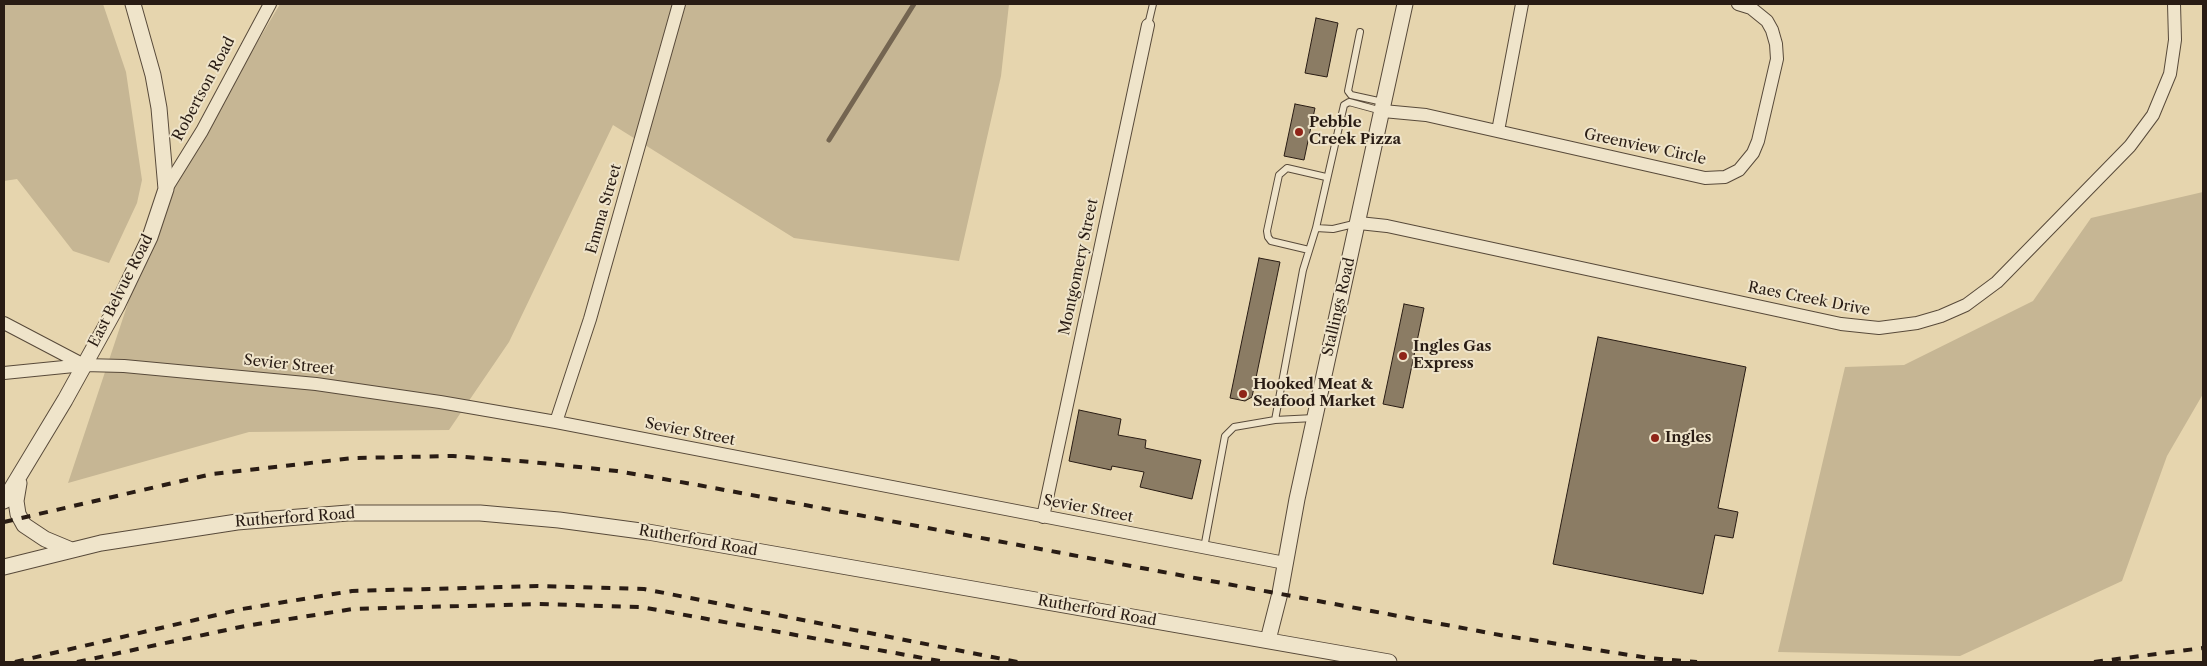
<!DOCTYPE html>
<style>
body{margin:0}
#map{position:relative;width:2207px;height:666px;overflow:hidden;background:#e6d5ae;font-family:"Libre Caslon Text",serif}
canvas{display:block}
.frame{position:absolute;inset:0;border:5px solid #291c14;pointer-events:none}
</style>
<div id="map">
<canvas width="2207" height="666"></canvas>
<div class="frame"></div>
</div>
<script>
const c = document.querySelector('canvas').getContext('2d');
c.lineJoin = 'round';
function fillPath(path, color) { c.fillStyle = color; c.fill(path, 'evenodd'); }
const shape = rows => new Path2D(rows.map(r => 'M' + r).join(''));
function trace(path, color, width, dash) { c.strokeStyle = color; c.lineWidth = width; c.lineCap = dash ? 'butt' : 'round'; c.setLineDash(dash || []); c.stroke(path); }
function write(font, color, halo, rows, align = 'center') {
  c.font = font + ' "Libre Caslon Text",serif'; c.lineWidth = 4; c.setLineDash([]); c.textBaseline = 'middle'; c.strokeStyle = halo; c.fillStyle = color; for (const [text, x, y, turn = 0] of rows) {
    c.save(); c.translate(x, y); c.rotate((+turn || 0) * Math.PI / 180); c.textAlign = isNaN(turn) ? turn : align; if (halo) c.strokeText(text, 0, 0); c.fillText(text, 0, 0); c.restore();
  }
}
const green = shape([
 [4,4,103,4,126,72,142,180,137,203,109,263,73,251,17,179,4,181],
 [280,4,1009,4,1001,76,959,261,794,238,613,125,509,342,449,430,249,432,68,483,160,207],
 [2203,192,2203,394,2167,456,2122,581,1960,656,1778,652,1845,367,1904,365,2033,301,2091,218]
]);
const stream = shape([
 [829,140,914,4]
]);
const building = shape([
 [1316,18,1338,23,1327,77,1305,73,1316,18],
 [1295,104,1315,108,1304,160,1284,156,1295,104],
 [1259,258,1280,262,1252,397,1245,401,1230,398,1259,258],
 [1404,304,1424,308,1403,408,1383,404,1404,304],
 [1598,337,1746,367,1718,508,1738,512,1733,538,1715,535,1703,594,1553,564,1598,337],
 [1079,410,1121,419,1118,435,1146,440,1145,448,1201,460,1192,499,1140,487,1144,472,1112,466,1111,470,1069,461,1079,410]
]);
const service = shape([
 [1148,25,1153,4],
 [1360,32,1348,91,1351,95,1383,102],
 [1316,228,1344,105,1349,102,1382,111],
 [1309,250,1271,241,1268,237,1267,231,1279,175,1287,168,1326,177],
 [1275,420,1303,270,1316,228,1333,229,1358,223],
 [1204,548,1225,436,1234,427,1275,420,1314,418]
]);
const minor = shape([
 [1383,111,1426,115,1705,178,1725,177,1739,170,1753,153,1758,141,1777,59,1776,44,1772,30,1767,21,1751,8,1738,4],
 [1498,131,1522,4],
 [166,189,202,131,270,4],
 [1359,223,1387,226,1841,324,1879,328,1917,323,1941,316,1966,305,1997,282,2130,146,2153,115,2170,74,2175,40,2174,4],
 [4,323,84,365],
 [4,373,84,365,124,366,316,384,440,402,556,422,1285,563],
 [556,422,590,319,679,4],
 [1043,517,1148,25]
]);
const tertiary = shape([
 [19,483,16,501,18,514,24,525,45,539,69,549],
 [4,501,65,400,117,306,150,237,166,189,159,108,153,75,133,4],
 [4,567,101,543,237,522,348,513,480,513,559,520,648,532,1389,662],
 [1268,640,1280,593,1297,499,1405,4]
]);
const rail = shape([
 [4,522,212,474,354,458,453,456,531,462,617,471,698,485,1500,635,1649,658,1697,662],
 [15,662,242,609,352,591,538,586,644,589,1018,662],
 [77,662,245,626,353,609,537,604,641,607,945,662],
 [2094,662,2203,648]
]);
const markers = [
 [1299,132,5,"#8f2418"],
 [1403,356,5,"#8f2418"],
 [1243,394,5,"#8f2418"],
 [1655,438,5,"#8f2418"]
];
const streetNames = [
 ["Robertson Road",204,89,-62],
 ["Greenview Circle",1645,147,12],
 ["Emma Street",604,209,-74],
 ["Montgomery Street",1079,267,-78],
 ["East Belvue Road",121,291,-63],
 ["Raes Creek Drive",1809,299,11],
 ["Stallings Road",1339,307,-77],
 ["Sevier Street",289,365,6],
 ["Sevier Street",690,432,11],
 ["Sevier Street",1088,509,11],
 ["Rutherford Road",295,518,-4],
 ["Rutherford Road",698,541,10],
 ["Rutherford Road",1097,611,10]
];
const poiNames = [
 ["Pebble",1309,123],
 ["Creek Pizza",1309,140],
 ["Ingles Gas",1413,347],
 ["Express",1413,364],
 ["Hooked Meat &",1253,385],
 ["Seafood Market",1253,402],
 ["Ingles",1665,438]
];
fillPath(green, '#c6b694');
trace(stream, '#746551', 5);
fillPath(building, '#8b7c64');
trace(building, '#291c14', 1);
trace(service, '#584a3a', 8);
trace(minor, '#584a3a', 14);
trace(tertiary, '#584a3a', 17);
trace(service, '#efe4ca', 6);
trace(minor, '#efe4ca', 12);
trace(tertiary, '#efe4ca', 15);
trace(rail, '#291c14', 4, [9, 9]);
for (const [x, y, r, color] of markers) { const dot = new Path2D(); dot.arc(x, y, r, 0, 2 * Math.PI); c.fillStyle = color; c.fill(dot); trace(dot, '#efe4ca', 2); }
write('15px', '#291c14', '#efe4ca', streetNames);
write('bold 15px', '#291c14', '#efe4ca', poiNames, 'left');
</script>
